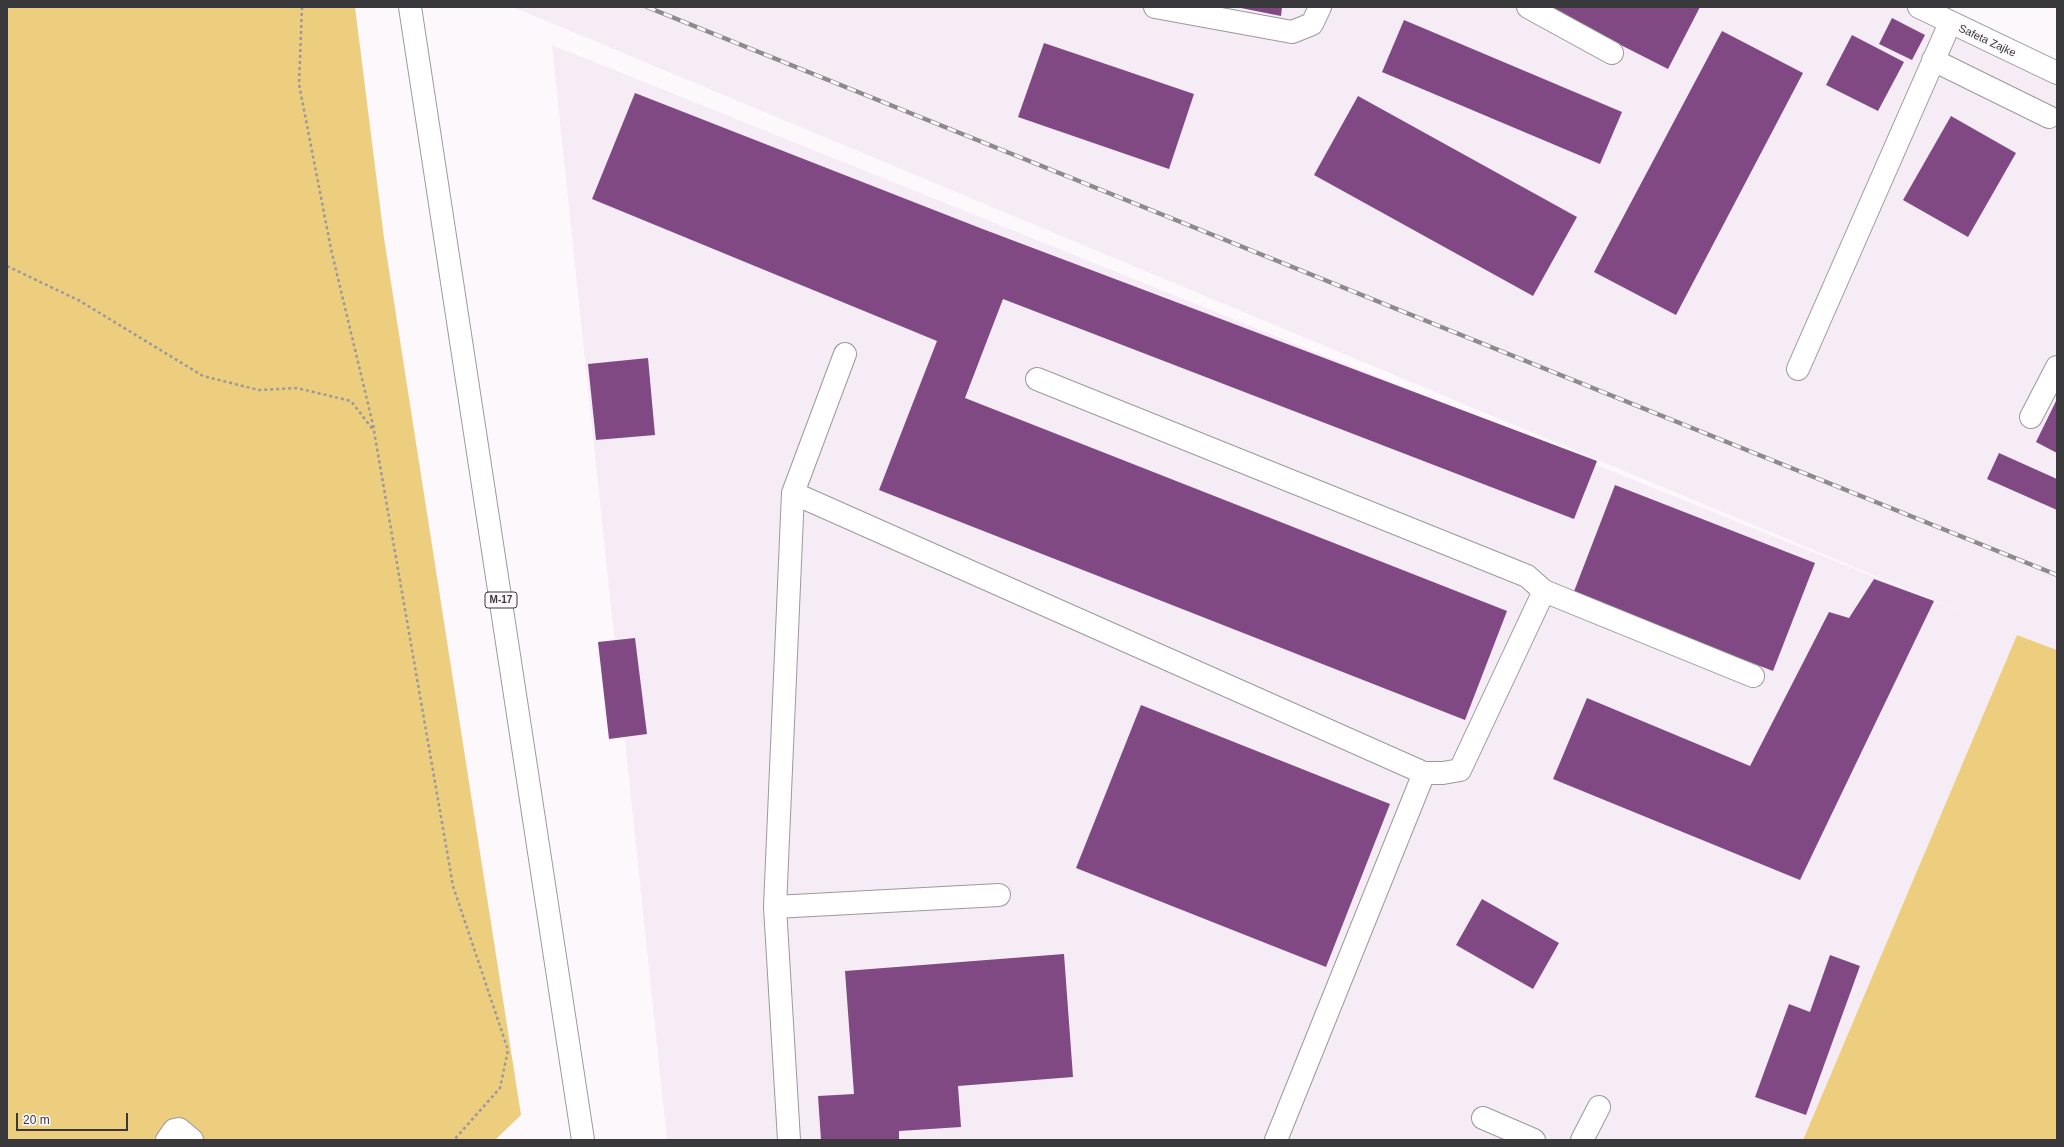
<!DOCTYPE html>
<style>
body{margin:0}
#map{position:relative;width:2064px;height:1147px;overflow:hidden;background:#fcf8fc;font-family:Helvetica,sans-serif}
canvas{display:block}
.frame{position:absolute;inset:0;border:8px solid #39383a;pointer-events:none}
.scale{position:absolute;left:16px;top:1113px;width:112px;height:18px;box-sizing:border-box;border:2px solid #39383a;border-top:0;padding-left:5px;font-size:12px;line-height:14px;white-space:nowrap;color:#39383a;-webkit-text-stroke:3px #fcf8fc;paint-order:stroke}
</style>
<div id="map">
<canvas width="2064" height="1147"></canvas>
<div class="frame"></div>
<div class="scale">20 m</div>
</div>
<script>
const c = document.querySelector('canvas').getContext('2d');
c.lineJoin = 'round';
function fillPath(path, color) { c.fillStyle = color; c.fill(path, 'evenodd'); }
const shape = rows => new Path2D(rows.map(r => 'M' + r).join(''));
function trace(path, color, width, dash) { c.strokeStyle = color; c.lineWidth = width; c.lineCap = dash ? 'butt' : 'round'; c.setLineDash(dash || []); c.stroke(path); }
function write(font, color, halo, rows, align = 'center') {
  c.font = font + ' Helvetica,sans-serif'; c.lineWidth = 4; c.setLineDash([]); c.textBaseline = 'middle'; c.strokeStyle = halo; c.fillStyle = color; for (const [text, x, y, turn = 0] of rows) {
    c.save(); c.translate(x, y); c.rotate((+turn || 0) * Math.PI / 180); c.textAlign = isNaN(turn) ? turn : align; if (halo) c.strokeText(text, 0, 0); c.fillText(text, 0, 0); c.restore();
  }
}
const built = shape([
 [513,7,1919,7,2057,70,2057,649,2017,635,1803,1140,667,1140,552,45,1974,617]
]);
const green = shape([
 [7,7,355,7,384,238,521,1115,495,1140,7,1140],
 [2017,635,2057,650,2057,1140,1803,1140]
]);
const building = shape([
 [1236,7,1282,7,1281,16],
 [1546,7,1700,7,1668,69],
 [1892,18,1925,35,1912,60,1879,44],
 [1404,20,1622,112,1600,164,1382,72],
 [1722,31,1803,73,1676,315,1594,272],
 [1852,35,1904,62,1878,111,1826,85],
 [1044,43,1194,94,1169,169,1018,117],
 [635,93,980,228,1597,461,1574,519,1003,299,965,398,1507,611,1465,720,879,490,937,341,592,199],
 [1358,96,1577,217,1533,296,1314,175],
 [1951,116,2016,153,1968,237,1903,200],
 [648,358,655,435,596,440,588,364],
 [2057,399,2057,453,2036,442],
 [1999,453,2057,479,2057,510,1987,479],
 [1615,485,1815,563,1773,671,1573,594],
 [1874,579,1934,601,1800,880,1553,779,1587,698,1750,766,1829,612,1849,618],
 [635,638,647,734,609,739,598,642],
 [1141,705,1390,804,1326,967,1076,868],
 [1482,899,1559,943,1533,989,1456,945],
 [1064,954,1073,1077,958,1086,961,1127,899,1131,899,1140,821,1140,818,1096,854,1094,845,971],
 [1830,955,1860,966,1806,1115,1755,1097,1789,1004,1810,1012]
]);
const path = shape([
 [302,7,299,84,331,249,374,429],
 [7,266,80,301,203,376,259,390,297,388,351,401,374,431,453,886,508,1050,500,1088,454,1140]
]);
const minor = shape([
 [1155,7,1292,32,1312,24,1320,7],
 [1528,7,1612,53],
 [1933,60,2049,117],
 [1798,369,1950,23],
 [1037,379,1527,576,1544,591,1753,676],
 [2031,417,2057,367],
 [793,493,1424,773,1443,773,1460,770,1544,591],
 [775,907,793,493,845,354],
 [1483,1118,1534,1140],
 [167,1140,174,1130,179,1129,192,1140],
 [789,1140,775,907,999,895],
 [1276,1140,1424,773],
 [1582,1140,1599,1107]
]);
const major = shape([
 [410,7,583,1140],
 [1919,7,2057,73]
]);
const rail = shape([
 [647,7,2057,575]
]);
const shields = [
 [501,600,32]
];
const shieldNames = [
 ["M-17",501,600]
];
const streetNames = [
 ["Safeta Zajke",1987,41,25]
];
fillPath(built, '#f6ecf6');
fillPath(green, '#edce7e');
fillPath(building, '#804983');
trace(minor, '#9c989c', 24);
trace(major, '#9c989c', 24);
trace(path, '#9b999c', 2.5, [3, 3]);
trace(minor, '#fff', 22);
trace(major, '#fff', 22);
trace(rail, '#8c8a8d', 4.5);
trace(rail, '#fcf8fc', 3, [9]);
for (const [x, y, w] of shields) { const box = new Path2D(); box.roundRect(x - w / 2, y - 8, w, 16, 3); c.fillStyle = '#fcf8fc'; c.fill(box); trace(box, '#39383a', 1); }
write('bold 10px', '#39383a', null, shieldNames);
write('11px', '#39383a', '#fcf8fc', streetNames);
</script>
